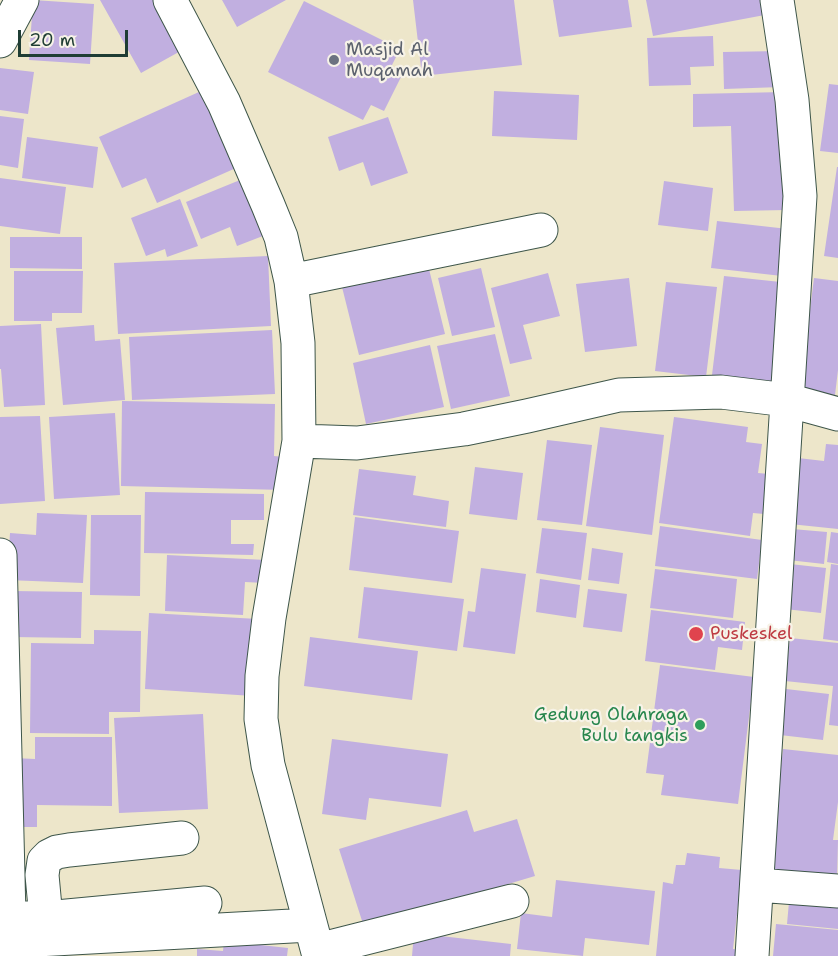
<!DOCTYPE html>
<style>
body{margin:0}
#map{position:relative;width:838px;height:956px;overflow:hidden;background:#ede6ca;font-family:"Shantell Sans",sans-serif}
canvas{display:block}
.scale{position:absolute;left:18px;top:30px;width:110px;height:27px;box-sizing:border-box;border:3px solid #1f3d34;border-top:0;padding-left:8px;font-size:18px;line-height:21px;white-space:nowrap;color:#1f3d34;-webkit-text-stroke:4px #f7f3e8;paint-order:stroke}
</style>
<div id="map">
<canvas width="838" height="956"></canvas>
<div class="scale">20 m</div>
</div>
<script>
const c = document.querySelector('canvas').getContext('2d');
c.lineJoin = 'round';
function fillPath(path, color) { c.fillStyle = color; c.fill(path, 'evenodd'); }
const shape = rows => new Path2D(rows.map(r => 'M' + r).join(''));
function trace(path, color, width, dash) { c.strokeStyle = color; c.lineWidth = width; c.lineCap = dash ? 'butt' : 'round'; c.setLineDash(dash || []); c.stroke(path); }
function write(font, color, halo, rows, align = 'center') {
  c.font = font + ' "Shantell Sans",sans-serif'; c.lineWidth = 4.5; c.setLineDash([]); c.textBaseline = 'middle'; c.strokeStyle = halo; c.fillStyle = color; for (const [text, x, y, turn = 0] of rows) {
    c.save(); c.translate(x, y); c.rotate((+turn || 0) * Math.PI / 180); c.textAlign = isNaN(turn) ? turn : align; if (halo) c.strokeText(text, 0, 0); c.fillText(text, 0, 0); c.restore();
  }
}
const building = shape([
 [33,0,94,4,90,64,29,60],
 [100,0,159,0,186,48,141,73],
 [222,0,286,0,237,27],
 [413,0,514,0,522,65,422,76],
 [553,0,628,0,632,27,559,37],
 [646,0,767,0,770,14,653,36],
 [304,1,400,49,389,71,401,77,384,111,371,105,363,120,268,72],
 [713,36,714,66,690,67,691,85,649,86,647,38],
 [780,51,781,87,724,89,723,52],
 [0,68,34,72,28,114,0,110],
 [829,84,838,85,838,153,820,151],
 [210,87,245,164,157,203,146,178,122,188,99,137],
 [494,91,579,95,577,140,492,136],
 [784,92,787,210,734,211,731,126,693,127,693,94],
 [0,116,24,119,18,168,0,165],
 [388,117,408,173,371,186,363,162,339,171,328,137],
 [27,137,98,147,93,188,22,178],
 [837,167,838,167,838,258,824,256],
 [0,178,66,187,60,234,0,226],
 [245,178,268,234,237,246,230,227,201,239,186,202],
 [664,181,713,188,708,231,658,225],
 [180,199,198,246,167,257,165,249,146,256,131,218],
 [717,221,788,229,782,276,711,268],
 [10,237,82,237,82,269,10,268],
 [268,256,271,326,118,334,114,263],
 [428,265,445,334,359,355,342,287],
 [481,268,495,327,452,336,438,278],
 [14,271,83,271,82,313,52,313,52,321,14,321],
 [548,273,560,316,523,325,532,359,510,364,491,288],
 [724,276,790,283,779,382,712,375],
 [629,278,637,346,585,352,576,284],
 [814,278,838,281,838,370,835,395,800,390],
 [666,282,717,287,706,377,655,371],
 [41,324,45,405,4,407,1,369,0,369,0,326],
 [94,325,95,341,120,339,125,400,63,405,56,328],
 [272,330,275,394,132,400,129,337],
 [495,334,510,396,451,409,437,346],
 [430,345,444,407,366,424,353,363],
 [122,401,275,404,274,456,284,457,284,490,121,486],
 [115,413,120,495,54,499,49,417],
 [40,416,45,501,0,504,0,417],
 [674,417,748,427,746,442,762,444,758,473,769,474,764,514,753,513,750,536,659,523],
 [600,427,664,435,652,535,586,526],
 [547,440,592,445,582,525,537,520],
 [826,444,838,445,838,529,790,524,798,458,824,461],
 [475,467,523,473,517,520,469,514],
 [359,469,416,476,413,495,449,501,446,527,353,515],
 [145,492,264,494,264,520,231,520,231,544,254,544,253,555,144,553],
 [37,513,87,515,83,583,7,580,10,533,36,535],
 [91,515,141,515,140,596,90,595],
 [355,517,459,531,452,583,349,570],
 [660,526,762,540,757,579,655,566],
 [542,528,587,533,581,580,536,573],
 [792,529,827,532,824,564,788,560],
 [831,532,838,533,838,564,827,562],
 [592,548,623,553,619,584,588,580],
 [167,555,266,560,265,583,245,582,243,615,165,611],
 [790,564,826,568,821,613,785,609],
 [831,564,838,565,838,641,823,639],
 [481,568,526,574,515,654,463,647,468,611,475,612],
 [655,569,737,579,733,618,650,608],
 [540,579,580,585,576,618,536,612],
 [364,587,464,599,457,651,358,638],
 [588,589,627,594,622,632,583,627],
 [13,591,82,592,81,638,12,637],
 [651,610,745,622,742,650,718,647,715,670,645,661],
 [149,613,258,619,253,696,145,689],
 [94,630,141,631,140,712,109,712,109,734,30,733,31,643,94,644],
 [310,637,418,651,412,700,304,686],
 [790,638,838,643,838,726,829,725,833,686,785,681],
 [660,665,754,677,738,804,661,795,664,775,646,773],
 [786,689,829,694,823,740,780,735],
 [203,714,208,809,119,813,114,718],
 [35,737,112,737,112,806,37,805,37,827,13,827,14,758,35,759],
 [332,739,448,754,441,807,369,798,366,820,322,814],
 [783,749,838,755,838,802,833,840,838,840,837,882,767,883],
 [467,810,474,832,517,819,535,876,364,927,339,849],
 [687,853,720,857,719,868,742,870,733,949,743,950,742,956,656,956,663,882,673,884,676,865,685,865],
 [556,880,655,891,649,945,585,938,583,956,517,949,521,913,552,917],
 [790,891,838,895,838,929,787,924],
 [776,924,838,930,838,956,773,956],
 [414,933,511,944,510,956,412,956],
 [224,941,288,948,287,956,197,956,197,949,223,951]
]);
const minor = shape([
 [170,0,224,103,268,205,281,237,291,281,298,343,299,441,269,618,262,676,261,719,268,765,319,956],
 [0,41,22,0],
 [291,281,541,230],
 [299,441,357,443,464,429,527,416,619,395,721,392,787,400,838,414],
 [0,555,10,956],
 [757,885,838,891],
 [26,918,46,918,205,903],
 [46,918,42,875,44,861,49,856,57,852,69,850,182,838],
 [0,942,310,925],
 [318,950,512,901],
 [752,956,800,196,792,100,777,0]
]);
const markers = [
 [334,60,6,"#6b7280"],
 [696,634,8,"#e0444e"],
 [700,725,6,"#2e9e5b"]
];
const worshipNames = [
 ["Masjid Al",346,50],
 ["Muqamah",346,71]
];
const healthNames = [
 ["Puskeskel",710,634]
];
const leisureNames = [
 ["Gedung Olahraga",688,715],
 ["Bulu tangkis",688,736]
];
fillPath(building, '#c1afe0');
trace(minor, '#3e564a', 35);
trace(minor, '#fff', 33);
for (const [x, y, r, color] of markers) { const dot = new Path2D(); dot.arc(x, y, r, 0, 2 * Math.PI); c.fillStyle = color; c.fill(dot); trace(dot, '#f7f3e8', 2); }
write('18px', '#5b616d', '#f7f3e8', worshipNames, 'left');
write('18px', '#be3a42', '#f7f3e8', healthNames, 'left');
write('18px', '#27864d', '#f7f3e8', leisureNames, 'right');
</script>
